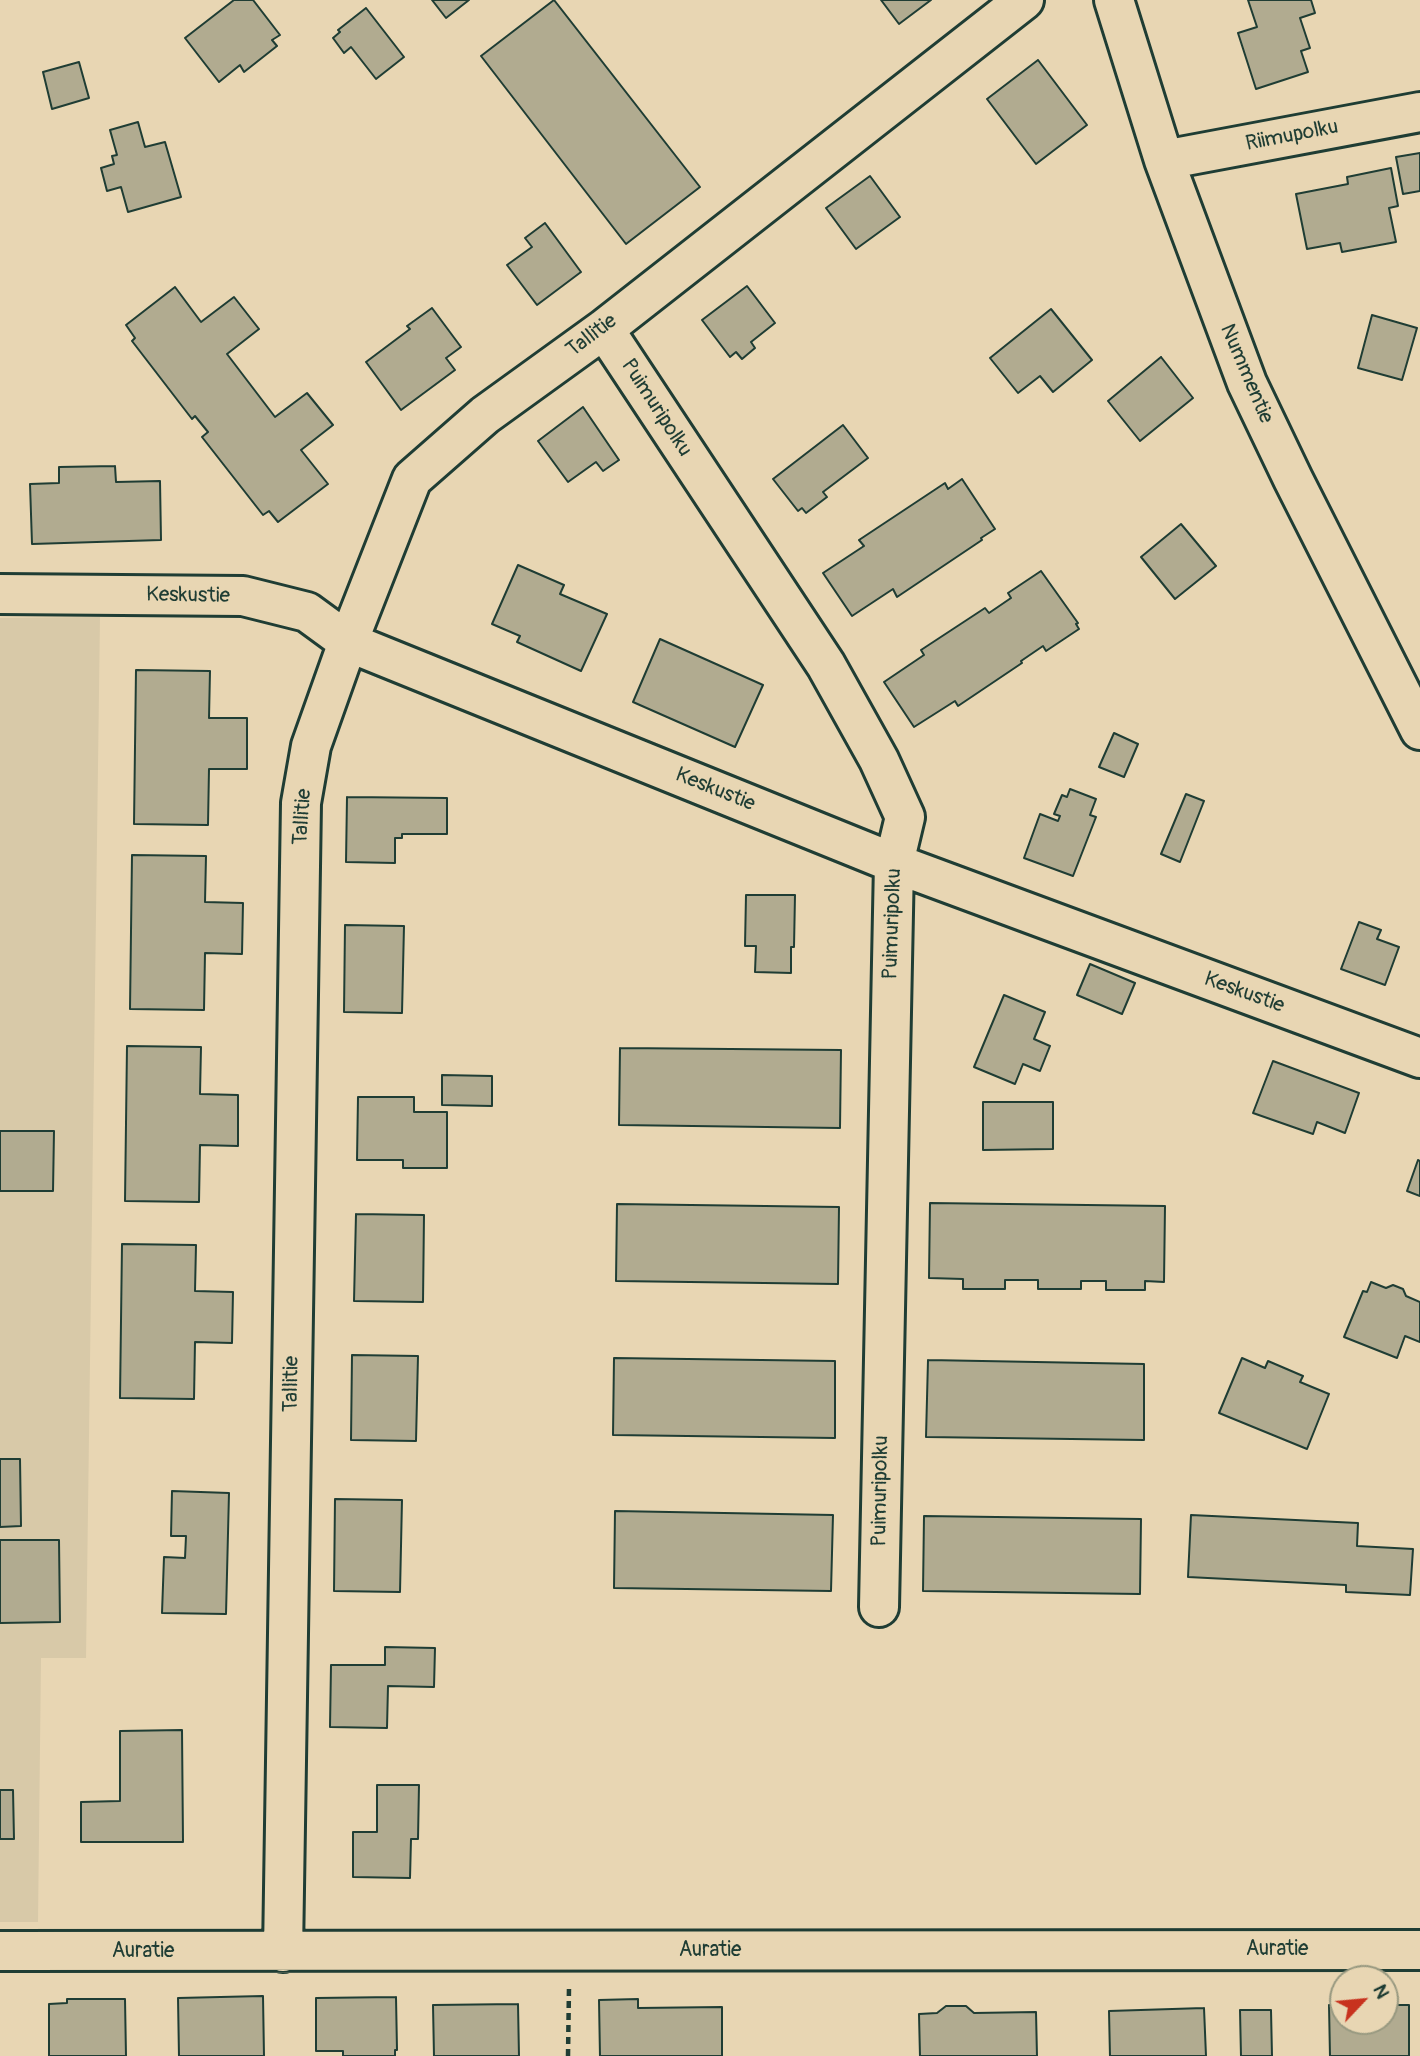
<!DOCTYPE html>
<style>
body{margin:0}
#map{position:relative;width:1420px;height:2056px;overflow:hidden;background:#e8d6b3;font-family:Pangolin,sans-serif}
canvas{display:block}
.north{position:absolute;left:1329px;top:1965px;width:70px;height:70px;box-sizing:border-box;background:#e8d6b3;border:2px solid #989980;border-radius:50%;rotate:64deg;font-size:19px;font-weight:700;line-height:28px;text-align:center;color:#1f3d34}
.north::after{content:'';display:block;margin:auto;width:24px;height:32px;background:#c8321e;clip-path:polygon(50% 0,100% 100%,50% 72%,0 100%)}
</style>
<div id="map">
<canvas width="1420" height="2056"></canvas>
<div class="north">N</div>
</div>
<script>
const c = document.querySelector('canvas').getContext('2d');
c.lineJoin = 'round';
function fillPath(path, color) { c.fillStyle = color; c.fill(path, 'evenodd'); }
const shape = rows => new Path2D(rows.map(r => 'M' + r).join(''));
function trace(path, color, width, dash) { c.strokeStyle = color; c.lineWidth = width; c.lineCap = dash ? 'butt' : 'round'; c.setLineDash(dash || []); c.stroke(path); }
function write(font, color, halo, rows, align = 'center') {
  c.font = font + ' Pangolin,sans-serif'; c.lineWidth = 5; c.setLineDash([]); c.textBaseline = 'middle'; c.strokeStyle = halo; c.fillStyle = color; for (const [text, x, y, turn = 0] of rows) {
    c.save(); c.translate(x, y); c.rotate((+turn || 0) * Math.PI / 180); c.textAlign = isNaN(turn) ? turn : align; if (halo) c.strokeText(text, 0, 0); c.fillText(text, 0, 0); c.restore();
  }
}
const built = shape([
 [100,617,86,1658,41,1658,38,1922,0,1922,0,618]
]);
const building = shape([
 [234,0,253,0,280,35,272,40,277,46,244,72,240,65,219,82,185,38,234,0],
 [432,0,469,0,446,18,432,0],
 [554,0,700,187,626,244,481,56,554,0],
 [881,0,931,0,899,24,881,0],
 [1248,0,1311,0,1315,13,1300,18,1310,48,1301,51,1308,72,1256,89,1238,33,1257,27,1248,0],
 [366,8,404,57,376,79,351,47,344,53,333,38,340,32,338,30,366,8],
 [1038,60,1087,125,1036,164,987,99,1038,60],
 [79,62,89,98,52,109,43,72,79,62],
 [138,122,145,147,165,142,181,197,128,212,121,187,107,191,101,168,114,164,112,156,117,155,110,130,138,122],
 [1420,153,1420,191,1403,194,1396,157,1420,153],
 [1391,168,1398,206,1389,208,1396,242,1342,252,1340,243,1307,249,1296,194,1348,184,1347,177,1391,168],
 [870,176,900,217,856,249,826,208,870,176],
 [545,223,581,272,537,305,507,265,532,247,525,238,545,223],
 [747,286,775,323,751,342,755,348,742,359,736,352,730,357,702,320,747,286],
 [175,287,201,322,234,297,259,329,227,354,275,417,307,393,333,425,301,450,328,484,278,522,269,511,263,515,202,437,208,432,195,416,192,419,132,341,135,338,126,325,175,287],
 [432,308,461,347,446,358,455,370,401,410,366,362,410,329,407,326,432,308],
 [1051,309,1092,360,1053,392,1040,376,1018,393,990,358,1051,309],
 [1372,315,1417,328,1402,380,1358,368,1372,315],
 [1161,357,1193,398,1140,441,1108,401,1161,357],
 [583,407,619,460,603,471,596,462,568,482,538,441,583,407],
 [843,425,868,458,823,492,827,497,806,513,802,508,798,511,773,479,843,425],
 [115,466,116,482,160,481,161,540,32,544,30,484,59,483,59,467,115,466],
 [962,479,995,529,981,538,982,540,897,597,893,589,852,616,823,573,864,546,859,540,945,483,948,489,962,479],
 [1181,524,1216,566,1175,599,1141,557,1181,524],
 [518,565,564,585,560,594,607,614,581,671,517,642,520,636,492,624,518,565],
 [1041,571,1078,623,1076,624,1079,629,1046,651,1043,646,1021,661,1022,663,958,706,955,701,914,727,884,682,924,655,921,650,985,608,989,613,1011,598,1008,593,1041,571],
 [660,639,763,685,735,747,633,702,660,639],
 [136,670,210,671,209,718,247,718,247,769,209,769,208,825,134,824,136,670],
 [1114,733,1138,744,1124,777,1099,767,1114,733],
 [1070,789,1096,799,1090,815,1096,817,1073,876,1024,858,1040,814,1058,821,1060,816,1054,814,1062,795,1067,797,1070,789],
 [1186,794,1204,801,1180,862,1161,854,1186,794],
 [347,797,447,798,447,834,402,834,402,838,395,838,395,863,346,862,347,797],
 [132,855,206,856,205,902,243,903,242,954,205,953,204,1010,130,1009,132,855],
 [746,895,795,895,794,947,791,947,791,973,755,972,756,946,745,946,746,895],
 [1359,922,1381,930,1377,939,1399,947,1385,985,1341,969,1359,922],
 [345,925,404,926,402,1013,344,1012,345,925],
 [1090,964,1135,983,1122,1014,1077,995,1090,964],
 [1004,995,1045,1012,1034,1039,1050,1046,1040,1071,1023,1064,1015,1084,974,1067,1004,995],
 [127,1046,201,1047,200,1094,238,1095,238,1146,200,1145,199,1202,125,1201,127,1046],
 [620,1048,841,1050,840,1128,619,1125,620,1048],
 [1273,1061,1359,1093,1345,1133,1317,1122,1313,1134,1253,1113,1273,1061],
 [442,1075,492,1076,492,1106,442,1105,442,1075],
 [358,1097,414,1097,414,1112,447,1112,447,1168,403,1168,403,1160,357,1160,358,1097],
 [983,1102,1053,1102,1053,1149,983,1150,983,1102],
 [0,1131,54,1131,53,1191,0,1191,0,1131],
 [1418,1160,1420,1161,1420,1196,1407,1191,1418,1160],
 [930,1203,1165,1206,1164,1282,1145,1281,1145,1290,1106,1290,1106,1281,1081,1281,1081,1289,1038,1289,1038,1280,1005,1280,1005,1289,963,1289,963,1279,929,1278,930,1203],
 [617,1204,839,1207,838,1284,616,1281,617,1204],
 [356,1214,424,1215,423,1302,354,1301,356,1214],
 [122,1244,196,1245,195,1291,233,1292,232,1343,195,1342,194,1399,120,1398,122,1244],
 [1371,1282,1386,1288,1393,1285,1403,1289,1406,1296,1420,1302,1420,1342,1405,1336,1397,1358,1344,1337,1363,1291,1367,1292,1371,1282],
 [352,1355,418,1356,416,1441,351,1440,352,1355],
 [614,1358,835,1361,835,1438,613,1435,614,1358],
 [1242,1358,1265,1368,1268,1361,1303,1376,1300,1382,1329,1394,1307,1449,1219,1413,1242,1358],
 [928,1360,1144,1364,1144,1440,926,1437,928,1360],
 [0,1459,20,1459,21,1526,0,1527,0,1459],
 [172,1491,229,1493,226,1614,162,1613,164,1557,185,1558,186,1536,171,1536,172,1491],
 [335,1499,402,1500,400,1592,334,1591,335,1499],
 [615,1511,833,1515,831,1591,614,1588,615,1511],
 [1191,1515,1358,1523,1357,1546,1413,1549,1410,1595,1346,1592,1346,1585,1188,1577,1191,1515],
 [924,1516,1141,1519,1140,1594,923,1591,924,1516],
 [0,1540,59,1540,60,1622,0,1623,0,1540],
 [385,1647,435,1648,434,1687,388,1686,387,1728,330,1727,331,1665,385,1665,385,1647],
 [182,1730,183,1842,81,1842,81,1802,120,1801,120,1731,182,1730],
 [377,1785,419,1785,418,1839,411,1839,410,1878,353,1877,353,1832,377,1832,377,1785],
 [0,1790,13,1790,14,1839,0,1839,0,1790],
 [263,1996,264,2056,179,2056,178,1998,263,1996],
 [396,1997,397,2050,395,2050,395,2056,343,2056,343,2051,316,2051,316,1998,396,1997],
 [67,1999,125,1999,126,2056,49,2056,49,2004,67,2003,67,1999],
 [638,1999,638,2008,722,2007,722,2056,600,2056,599,2000,638,1999],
 [518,2004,519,2056,434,2056,433,2005,518,2004],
 [1329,2005,1343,2005,1343,2021,1385,2021,1385,2005,1409,2005,1409,2056,1330,2056,1329,2005],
 [946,2006,966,2006,974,2013,1036,2012,1037,2056,920,2056,919,2014,937,2013,946,2006],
 [1204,2008,1206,2056,1110,2056,1109,2011,1204,2008],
 [1240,2010,1271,2010,1272,2056,1241,2056,1240,2010]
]);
const path = shape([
 [568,2056,569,1987]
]);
const minor = shape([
 [1114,0,1164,160,1247,383,1293,479,1420,730],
 [1164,160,1420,112],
 [604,329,826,665,879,760,905,817,894,863,879,1607],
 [0,594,243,596,307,612,348,642,894,863,1420,1058],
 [0,1951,1420,1950],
 [283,1952,301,803,311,746,348,642,412,479,485,415,604,329,1024,0]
]);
const streetNames = [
 ["Riimupolku",1292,136,-11],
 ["Tallitie",592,336,-37],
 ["Nummentie",1246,374,67],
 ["Puimuripolku",656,408,57],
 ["Keskustie",188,596,1],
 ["Keskustie",715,790,22],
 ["Tallitie",303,817,-86],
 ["Puimuripolku",893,924,-88],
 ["Keskustie",1244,993,20],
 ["Tallitie",292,1384,-89],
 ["Puimuripolku",881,1491,-89],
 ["Auratie",1277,1950],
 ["Auratie",710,1951],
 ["Auratie",143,1952]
];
fillPath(built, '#d8c9a8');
fillPath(building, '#b1ab90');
trace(building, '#1f3d34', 2);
trace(minor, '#1f3d34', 44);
trace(path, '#1f3d34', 4.5, [7, 5]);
trace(minor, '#e8d6b3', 38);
write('21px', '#1f3d34', '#e8d6b3', streetNames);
</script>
